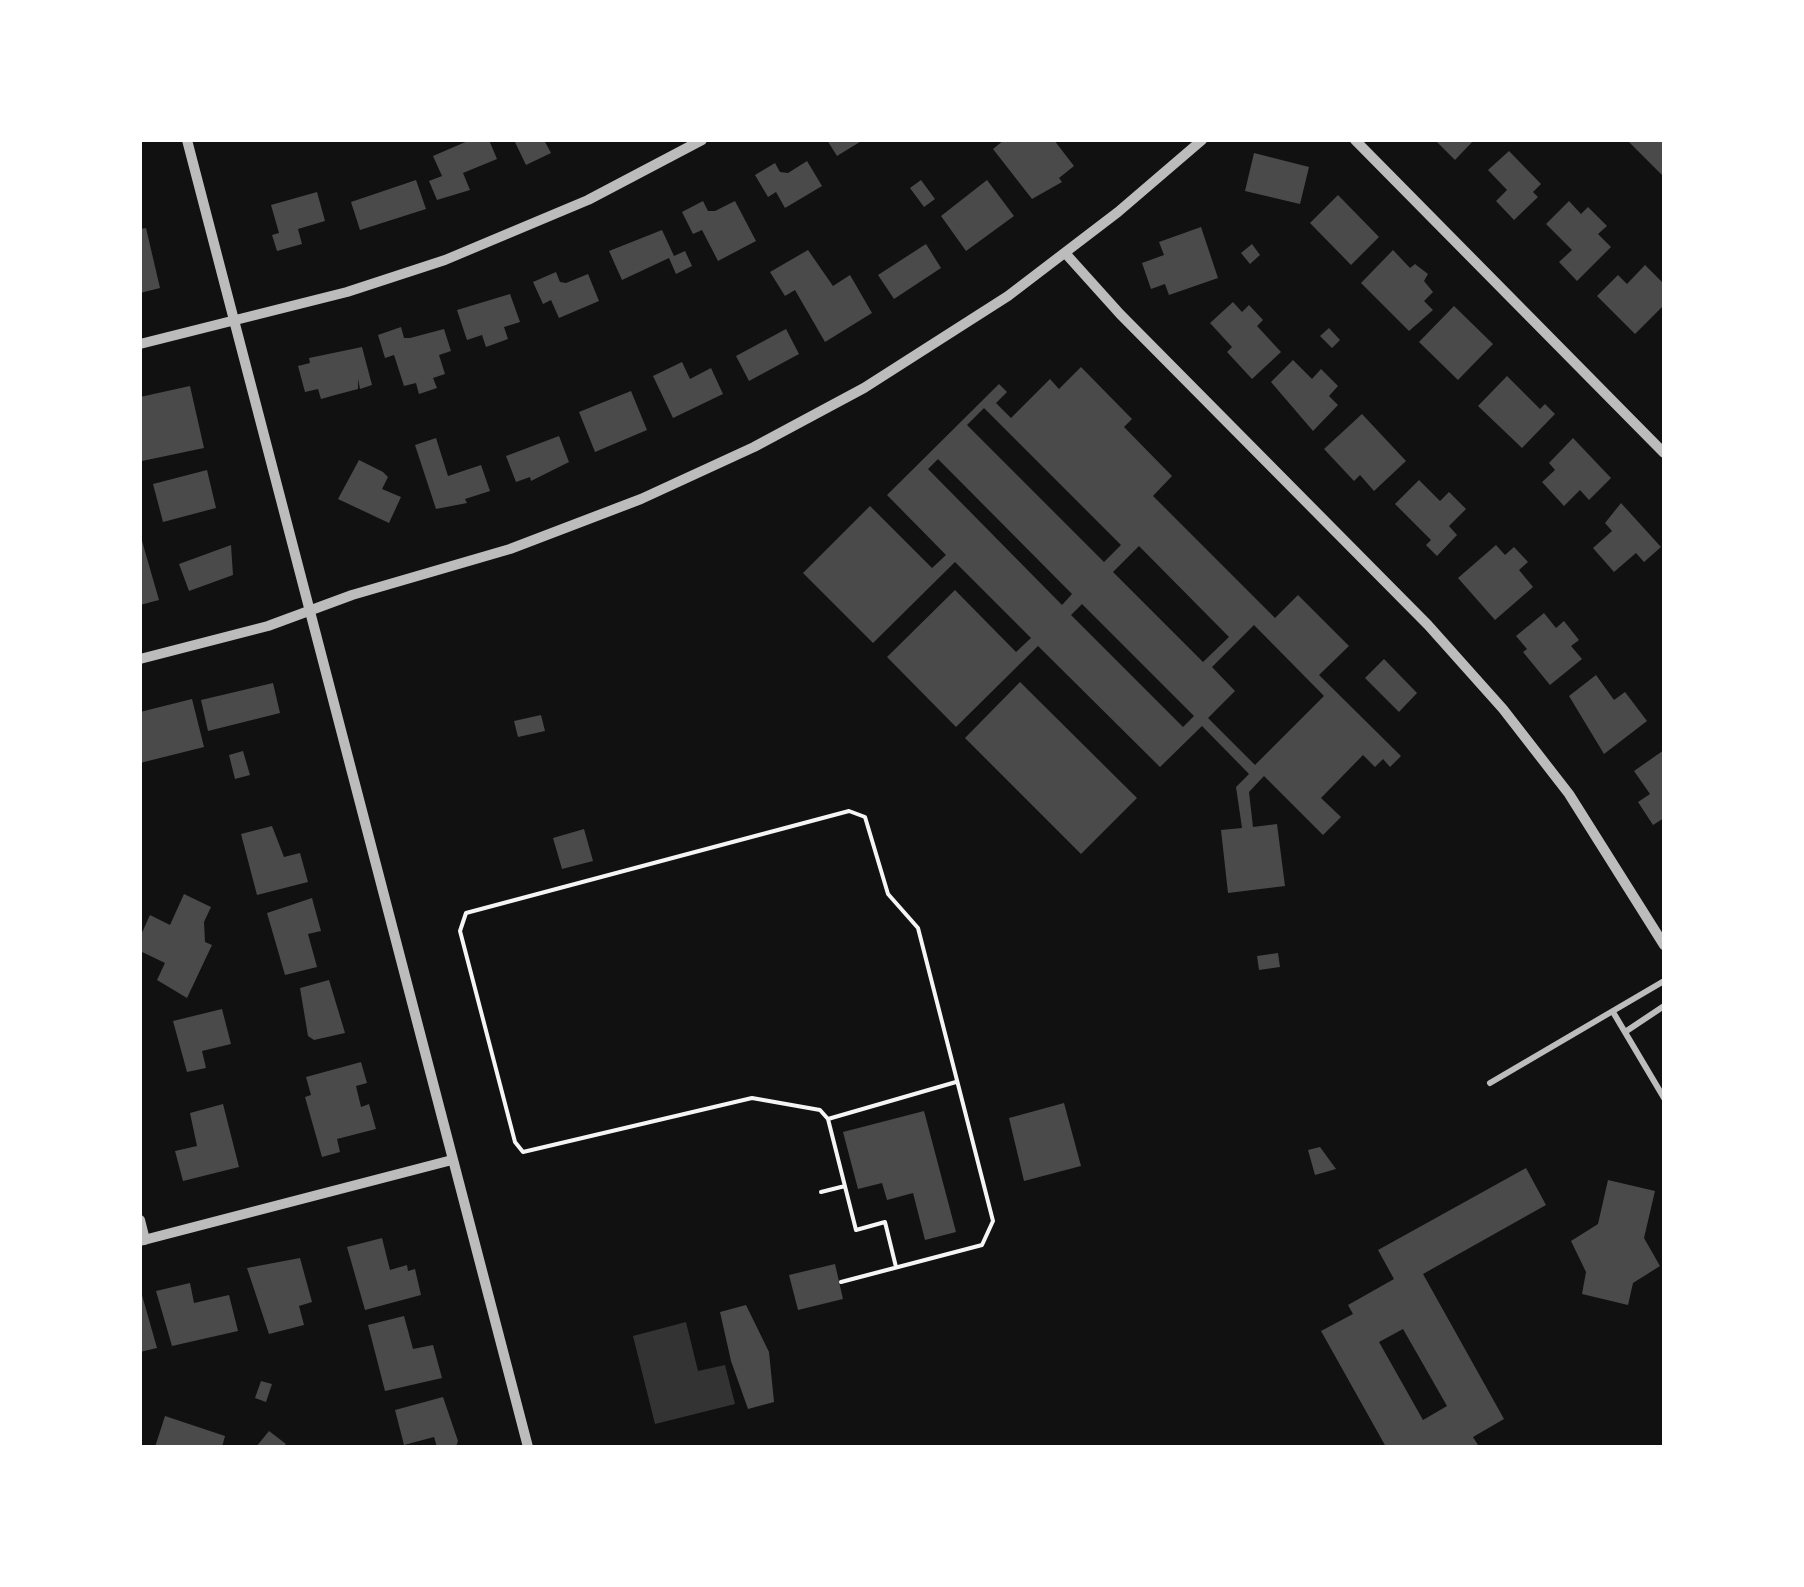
<!DOCTYPE html>
<style>
body{margin:0}
#map{position:relative;width:1804px;height:1587px;overflow:hidden;background:#111;font-family:"Fira Sans Condensed",sans-serif}
canvas{display:block}
.frame{position:absolute;inset:0;border:142px solid #fff;pointer-events:none}
</style>
<div id="map">
<canvas width="1804" height="1587"></canvas>
<div class="frame"></div>
</div>
<script>
const c = document.querySelector('canvas').getContext('2d');
c.lineJoin = 'round';
function fillPath(path, color) { c.fillStyle = color; c.fill(path, 'evenodd'); }
const shape = rows => new Path2D(rows.map(r => 'M' + r).join(''));
function trace(path, color, width, dash) { c.strokeStyle = color; c.lineWidth = width; c.lineCap = dash ? 'butt' : 'round'; c.setLineDash(dash || []); c.stroke(path); }
const water = shape([
 [686,1322,698,1371,725,1365,735,1404,655,1424,633,1336]
]);
const building = shape([
 [470,140,489,140,497,159,463,173,470,190,437,200,429,181,442,176,433,156],
 [514,140,544,140,551,153,526,165],
 [827,140,863,140,837,156],
 [1004,140,1054,140,1074,166,1059,178,1062,182,1032,199,993,149],
 [1435,140,1474,140,1455,160],
 [1627,140,1664,140,1664,177],
 [1509,151,1541,184,1533,192,1538,197,1514,220,1496,201,1507,190,1488,170],
 [1254,153,1309,167,1300,204,1245,191],
 [807,161,822,186,785,208,776,192,768,197,755,175,775,163,780,172,788,173],
 [416,180,426,209,360,230,351,202],
 [921,180,935,199,924,207,910,188],
 [987,180,1014,216,966,251,941,216],
 [317,192,325,221,298,229,302,244,277,251,272,235,279,233,271,205],
 [1338,195,1379,237,1351,265,1310,223],
 [703,201,708,211,715,211,735,201,756,241,718,261,702,230,693,234,682,212],
 [1569,201,1581,214,1588,207,1607,226,1598,234,1611,247,1577,281,1559,262,1572,250,1546,224],
 [1201,227,1218,278,1169,295,1165,284,1151,289,1142,263,1164,255,1159,242],
 [146,228,160,288,140,293,140,229],
 [662,230,674,256,685,251,692,266,676,274,669,258,622,280,609,251],
 [926,244,941,268,894,299,878,275],
 [1252,244,1260,255,1250,264,1241,253],
 [808,250,833,286,850,275,872,313,825,342,795,290,785,296,770,272],
 [1393,250,1410,268,1415,264,1428,274,1424,281,1433,292,1424,301,1433,310,1409,331,1361,283],
 [1645,265,1664,284,1664,305,1635,334,1597,296,1618,275,1627,284],
 [556,272,560,282,566,283,588,274,599,301,559,318,551,300,543,304,533,282],
 [510,294,520,322,504,327,508,339,486,347,482,335,467,340,457,310],
 [1233,302,1242,312,1249,305,1263,320,1257,326,1281,352,1252,379,1227,352,1232,347,1210,323],
 [1454,306,1493,344,1458,380,1419,342],
 [401,327,404,338,410,338,444,329,451,351,439,355,445,374,433,378,437,388,419,394,416,383,404,386,394,355,385,358,378,335],
 [1329,328,1340,340,1332,348,1320,336],
 [786,329,799,354,749,381,736,356],
 [362,347,372,385,360,389,358,379,358,389,339,394,321,399,318,389,305,392,298,366,310,363,309,358],
 [1293,360,1312,379,1321,369,1338,386,1329,396,1338,405,1313,431,1271,382],
 [682,362,690,379,711,368,723,394,673,418,653,376],
 [1081,367,1132,419,1124,427,1172,476,1153,496,1275,618,1298,595,1349,646,1319,675,1401,756,1390,767,1383,759,1375,767,1363,755,1321,798,1341,817,1323,835,1264,776,1249,792,1253,827,1277,824,1285,886,1228,893,1221,830,1242,828,1236,787,1249,774,1202,726,1160,767,1038,646,956,727,887,657,955,590,1016,652,1031,638,955,562,873,643,803,573,870,506,932,568,946,555,887,495,999,384,1007,392,996,403,1011,418,1050,379,1059,389],
 [984,408,1121,545,1104,562,967,425],
 [938,459,1072,594,1062,605,928,469],
 [1139,546,1229,637,1203,662,1113,572],
 [1082,604,1194,716,1183,727,1071,615],
 [1254,625,1324,696,1255,765,1208,718,1235,691,1212,667],
 [1507,376,1540,409,1545,404,1555,414,1522,448,1478,406],
 [190,386,204,448,142,461,140,397],
 [631,391,647,430,595,452,579,412],
 [1362,414,1406,461,1374,491,1360,475,1354,481,1324,449],
 [559,436,569,462,531,481,530,477,516,482,506,456],
 [436,438,448,476,481,465,490,491,465,499,467,503,436,509,415,445],
 [1573,438,1611,478,1589,500,1580,490,1564,506,1542,482,1555,470,1549,463],
 [359,460,383,472,388,477,382,489,401,497,389,523,338,499],
 [207,470,216,508,163,522,153,484],
 [1419,480,1440,501,1449,492,1466,509,1449,526,1457,535,1437,556,1426,545,1431,540,1395,504],
 [1621,503,1661,547,1644,562,1636,553,1614,572,1593,548,1612,531,1605,523],
 [140,534,159,600,140,605],
 [231,545,233,575,189,591,179,564],
 [1496,545,1505,555,1514,547,1528,562,1519,570,1533,587,1495,620,1458,578],
 [1544,613,1556,628,1564,621,1579,640,1571,646,1582,659,1550,685,1523,652,1527,649,1516,636],
 [1384,659,1417,693,1399,712,1365,678],
 [1596,675,1614,700,1625,692,1647,721,1604,754,1569,696],
 [1020,682,1137,798,1081,854,965,738],
 [273,683,280,713,208,731,201,700],
 [192,699,204,747,140,763,140,712],
 [541,715,545,731,518,737,514,721],
 [1664,750,1664,818,1653,825,1638,802,1650,794,1634,771],
 [243,751,250,775,235,779,229,755],
 [272,826,284,857,300,853,308,882,257,895,241,834],
 [584,829,593,861,562,869,553,838],
 [184,894,211,907,204,922,205,942,212,945,187,998,157,980,165,963,140,951,140,937,150,915,170,925],
 [312,898,321,931,308,934,317,967,285,975,267,913],
 [1278,953,1280,967,1259,970,1257,956],
 [329,980,345,1033,314,1040,308,1036,300,988],
 [222,1009,231,1044,202,1051,206,1068,187,1072,173,1021],
 [361,1062,367,1083,356,1086,361,1107,369,1104,376,1129,337,1139,340,1152,322,1157,305,1097,311,1095,306,1077],
 [1064,1103,1081,1166,1024,1181,1009,1118],
 [223,1104,239,1167,183,1181,175,1151,197,1146,190,1113],
 [924,1111,956,1232,925,1240,913,1193,887,1200,882,1183,858,1189,843,1132],
 [1320,1147,1336,1169,1315,1175,1308,1150],
 [1526,1168,1546,1205,1423,1274,1504,1419,1473,1437,1478,1445,1473,1447,1386,1447,1321,1331,1353,1314,1348,1305,1394,1279,1378,1250],
 [1403,1329,1447,1406,1423,1420,1379,1342],
 [1608,1180,1655,1191,1644,1238,1660,1266,1633,1283,1628,1305,1582,1294,1586,1272,1571,1241,1598,1224],
 [382,1238,390,1270,407,1265,408,1271,415,1269,421,1295,365,1310,347,1247],
 [300,1258,312,1302,299,1306,304,1325,269,1334,247,1268],
 [835,1264,843,1299,798,1310,789,1275],
 [190,1283,194,1303,229,1295,238,1331,172,1346,156,1291],
 [140,1288,157,1348,140,1352],
 [746,1305,769,1352,774,1402,748,1409,731,1361,720,1312],
 [404,1316,413,1349,433,1345,442,1378,385,1391,368,1325],
 [261,1381,272,1384,266,1402,255,1398],
 [443,1397,458,1441,456,1447,437,1447,434,1437,404,1445,395,1410],
 [165,1416,225,1436,222,1447,155,1447],
 [269,1431,286,1444,283,1447,256,1447]
]);
const path = shape([
 [828,1119,956,1082],
 [821,1192,845,1186],
 [841,1282,982,1245,993,1221,918,928,888,894,865,817,849,811,466,913,460,931,515,1142,523,1152,752,1098,820,1110,828,1119,856,1230,885,1222,896,1267]
]);
const service = shape([
 [1613,1012,1664,1098],
 [1625,1032,1664,1006],
 [1490,1083,1664,981]
]);
const minor = shape([
 [187,140,528,1447],
 [1355,140,1664,453],
 [1066,254,1120,314,1428,625,1503,709,1569,794,1664,945],
 [140,344,347,292,445,260,588,200,702,140],
 [140,659,268,626,352,595,510,549,641,499,754,447,864,388,1008,296,1118,212,1202,140],
 [140,1220,145,1240],
 [140,1241,452,1160]
]);
fillPath(water, '#333');
fillPath(building, '#4a4a4a');
trace(path, '#f5f5f5', 4);
trace(service, '#bcbcbc', 6);
trace(minor, '#bcbcbc', 10);
</script>
